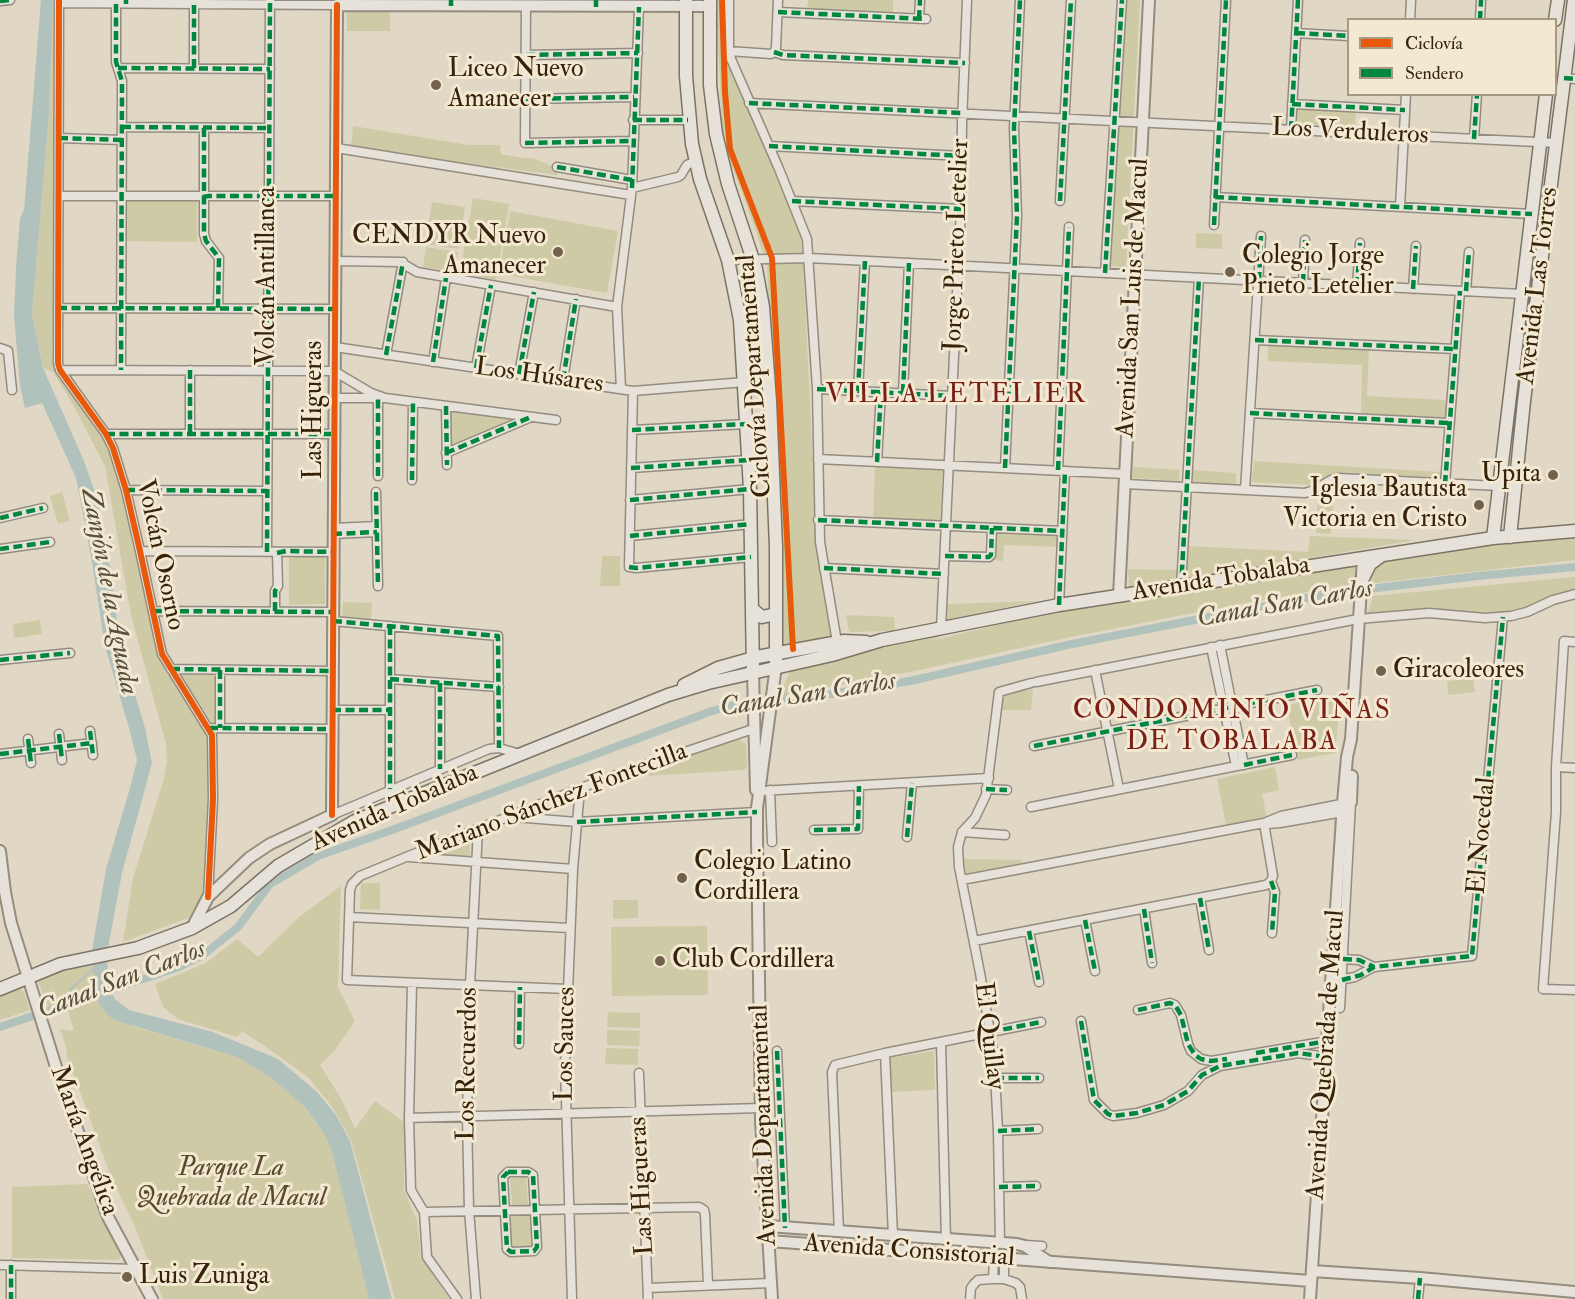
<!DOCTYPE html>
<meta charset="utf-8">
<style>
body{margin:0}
#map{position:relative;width:1575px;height:1299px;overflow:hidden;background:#e0d8c5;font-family:"IM FELL Double Pica",serif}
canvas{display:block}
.legend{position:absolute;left:1347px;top:18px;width:210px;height:78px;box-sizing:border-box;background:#f3e8d2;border:2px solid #a79982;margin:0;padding:8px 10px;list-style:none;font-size:18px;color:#36230a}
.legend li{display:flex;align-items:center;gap:12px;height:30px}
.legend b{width:30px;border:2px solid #a79982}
</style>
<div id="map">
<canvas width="1575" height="1299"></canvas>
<ul class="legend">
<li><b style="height:8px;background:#e8590c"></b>Ciclovía</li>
<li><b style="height:8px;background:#00873e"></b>Sendero</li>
</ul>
</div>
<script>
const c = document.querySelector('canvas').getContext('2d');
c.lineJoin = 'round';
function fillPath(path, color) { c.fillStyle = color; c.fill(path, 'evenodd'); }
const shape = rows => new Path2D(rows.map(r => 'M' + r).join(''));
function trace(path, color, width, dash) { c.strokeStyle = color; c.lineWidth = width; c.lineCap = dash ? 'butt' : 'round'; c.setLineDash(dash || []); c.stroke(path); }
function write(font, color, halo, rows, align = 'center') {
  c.font = font + ' "IM FELL Double Pica",serif'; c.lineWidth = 6; c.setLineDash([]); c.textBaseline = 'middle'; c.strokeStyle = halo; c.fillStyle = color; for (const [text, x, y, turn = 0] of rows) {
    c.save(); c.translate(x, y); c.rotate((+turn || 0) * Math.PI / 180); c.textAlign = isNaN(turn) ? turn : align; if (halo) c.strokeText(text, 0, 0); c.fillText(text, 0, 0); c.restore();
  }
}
const green = shape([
 [716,0,726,0,726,29,732,73,800,229,803,262,818,564,833,637,782,646,778,508,767,266,757,234,728,155,722,127],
 [808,0,893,0,893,14,807,9],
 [1125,0,1140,0,1126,267,1109,266],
 [53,2,58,5,52,354,56,370,104,435,121,477,158,648,180,692,202,724,211,743,210,893,199,914,123,942,133,878,163,782,167,761,166,744,131,615,105,466,72,403,53,372,43,368,32,315,49,113],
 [390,10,390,31,347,31,347,11],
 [1296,106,1356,109,1355,128,1295,124],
 [353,126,468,145,500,145,501,154,522,158,533,158,558,169,557,175,351,148],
 [473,198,509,204,496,280,460,273],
 [124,201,197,201,197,242,124,241],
 [432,202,465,207,462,227,429,222],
 [510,211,618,231,607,293,499,274],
 [428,224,461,229,458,249,426,244],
 [1196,233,1222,234,1222,249,1196,248],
 [426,247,458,252,456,272,423,267],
 [1268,344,1369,348,1367,396,1447,400,1446,419,1361,415,1362,365,1268,361],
 [449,409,517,419,450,448],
 [1254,461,1441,472,1440,481,1331,475,1312,485,1252,482],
 [875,465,943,470,940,523,873,520],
 [1133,467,1180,470,1179,481,1132,478],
 [1190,470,1236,473,1236,485,1190,482],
 [62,492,70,521,58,524,50,496],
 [1317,505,1333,506,1331,534,1316,533],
 [994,531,1058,534,1057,547,1004,545,1003,561,993,560],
 [1575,535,1575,560,1331,588,1188,614,1061,639,915,671,779,696,791,669,876,646,949,631,934,640,1053,612,1490,545],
 [1310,536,1416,540,1187,579,1188,546,1308,552],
 [602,556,620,556,620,586,600,586],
 [289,557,325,557,325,604,289,605],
 [1128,569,1177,570,1176,581,1129,588],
 [1575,577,1575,591,1533,606,1503,613,1466,613,1438,609,1368,613,1373,596],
 [1037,601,946,620,948,604],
 [343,602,372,603,371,620,342,618],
 [846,615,894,617,895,631,849,632],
 [40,620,42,634,14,638,13,624],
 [181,675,217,675,218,724,213,725],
 [1473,678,1475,692,1448,695,1447,681],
 [1033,689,1031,710,1000,710,1002,694],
 [1341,695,1335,753,1297,760,1287,705],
 [739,739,746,744,747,768,743,770,631,777,638,772],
 [1275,767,1279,790,1262,794,1267,818,1226,826,1217,779],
 [470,836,470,858,419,855],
 [963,859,1021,860,1021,863,965,874],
 [361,883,380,883,380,910,360,909],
 [341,886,338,987,355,1021,335,1050,320,1065,342,1100,355,1129,375,1101,405,1123,404,1190,417,1220,421,1257,449,1299,395,1299,351,1140,333,1108,310,1079,279,1056,242,1031,237,1037,178,1019,163,1007,155,984,206,963,237,939,258,957,299,917],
 [613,900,638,900,638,918,613,919],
 [707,926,708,995,612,996,611,927],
 [93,962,94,988,132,1026,237,1057,270,1077,306,1108,326,1137,332,1153,369,1299,163,1299,135,1227,110,1174,74,1075,68,1069,66,1046,60,1029,74,1031,65,1001,48,1007,38,981,45,974],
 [17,987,24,992,30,1010,0,1020,0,993],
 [608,1012,640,1013,640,1028,607,1027],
 [607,1030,640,1031,639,1046,607,1045],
 [606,1048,638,1049,638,1065,605,1064],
 [934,1051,935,1090,892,1092,889,1058],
 [526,1177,528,1204,512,1205,510,1178],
 [87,1184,121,1255,119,1260,12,1258,12,1187],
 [533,1214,535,1246,514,1248,509,1245,508,1216]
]);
const water = shape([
 [41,0,53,0,49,113,32,315,43,368,84,461,97,498,110,568,120,644,145,728,152,763,122,873,108,948,107,985,115,999,129,1010,213,1032,278,1059,317,1092,336,1115,350,1141,392,1299,369,1299,332,1153,326,1137,306,1108,270,1077,237,1057,114,1020,106,1013,99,1004,94,988,92,951,106,869,130,788,137,760,129,728,105,646,92,562,76,478,42,403,25,408,20,386,14,316,16,268,20,218,24,210]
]);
const stream = shape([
 [70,1002,69,995,72,988,94,968]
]);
const canal = shape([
 [0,1027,179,967,203,955,238,927,270,884,318,856,392,830,712,711,741,703,831,694,910,681,1072,644,1327,594,1478,576,1575,567]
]);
const minor = shape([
 [59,0,58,363,60,370,106,434,113,448,126,490,140,551,162,654,212,735,213,799,208,897],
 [729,0,729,51,731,59,779,169,807,239,817,389,820,542,837,642],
 [0,1,10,0],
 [59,3,337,5],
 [116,4,116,62,122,81,121,370],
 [526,6,525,143,633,141],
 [778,12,926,19],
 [919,19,920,0],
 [1410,20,1411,0],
 [1480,20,1481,0],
 [1296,33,1348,36],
 [729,51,771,54,774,52,783,55,965,63],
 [774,52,776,48,778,0],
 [526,55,638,53],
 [118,68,270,69],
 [194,68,194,4],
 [1564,78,1575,79],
 [525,99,634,97],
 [749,103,1557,143],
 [1292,104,1405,110],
 [633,120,688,120],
 [122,127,269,128],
 [204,128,204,234,206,241,219,258,218,308],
 [1291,130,1298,0],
 [59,138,122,140],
 [1474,139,1477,94],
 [769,146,962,156],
 [336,148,631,195],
 [557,167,632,180],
 [632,188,678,177,681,175,687,165,695,161],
 [59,196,336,196],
 [1215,197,1532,214],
 [792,201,961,209],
 [1060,201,1071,0],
 [1400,207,1406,94],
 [1214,225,1226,0],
 [728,260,809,258,1522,294],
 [335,261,400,262,417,272,617,307],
 [1105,273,1122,0],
 [1303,283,1305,240],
 [1357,286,1360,243],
 [1413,289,1416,246],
 [1466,291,1469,252],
 [58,308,335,309],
 [1255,340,1455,349],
 [335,347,633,391,745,382],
 [0,348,8,351,12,390],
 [386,355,403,262],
 [433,362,446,278],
 [476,368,491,285],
 [60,370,334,371,371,393,385,398],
 [190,370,190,434],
 [519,374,534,292],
 [563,380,576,299],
 [621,389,617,307,632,188,639,7],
 [817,389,952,396],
 [633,391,629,567,636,568,751,557],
 [858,391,865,261],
 [903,393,909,263],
 [334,398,385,398,556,420],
 [446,406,447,465],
 [1250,413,1449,423],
 [632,430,747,424],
 [106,434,334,434],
 [446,453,529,418],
 [818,459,1125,474],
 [877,462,881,392],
 [631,468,748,460],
 [1005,468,1017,216,1014,128,1020,0],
 [1058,470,1069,227],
 [378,476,378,398],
 [412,480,413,402],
 [1125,484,1305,493,1314,490,1331,480,1338,478,1499,486],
 [1445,484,1460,291],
 [126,490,267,491],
 [1245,490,1261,236],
 [376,492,378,586],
 [630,500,750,489],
 [0,518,43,508],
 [818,520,1062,531],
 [334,528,377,526],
 [333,534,377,532],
 [630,536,751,524],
 [0,549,50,542],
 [140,551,333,552],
 [267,552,270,0],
 [945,556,989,557,991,555,992,528],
 [824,568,944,574],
 [1181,587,1199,278],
 [1059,605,1065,471],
 [153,611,333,612],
 [275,611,275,591,278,586,277,553],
 [333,621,498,636,499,748],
 [390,626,390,789],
 [941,628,961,209,962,123,967,0],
 [1575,642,1564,641,1556,767,1556,812,1543,989,1575,990],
 [1220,645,1244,765],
 [1211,647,1236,766],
 [0,660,70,653],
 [171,669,333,671],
 [220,670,220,728],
 [1095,670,1119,789],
 [390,679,499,687],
 [1036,682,1358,619,1429,613,1485,618,1511,616,1527,612,1553,600,1575,594],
 [440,683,440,769],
 [332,710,390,710],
 [209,728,332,729],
 [90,731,93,755],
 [59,734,62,760],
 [28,739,31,763],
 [1034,746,1317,690],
 [0,754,92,743],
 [1556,767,1575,768],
 [986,789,1007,790],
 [770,790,772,842],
 [760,791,989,778],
 [1031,807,1292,755],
 [332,815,489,749,499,748,520,754],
 [514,817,577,822,757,812],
 [1264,823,1273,876,1271,881,1275,892,1272,933],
 [1267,824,1280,823,1343,812],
 [814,830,858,829,859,786],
 [962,832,1005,835],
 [907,837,912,783],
 [409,857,573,869],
 [962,880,1264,823,1281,816,1351,802,1340,1008],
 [1200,898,1209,950],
 [1144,909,1152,963],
 [349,917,570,928],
 [1085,920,1095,971],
 [1029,931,1039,982],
 [974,941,1266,885,1271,881],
 [1343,959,1359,960,1374,967],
 [1339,980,1355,977,1374,967,1472,956,1503,617],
 [412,983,409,1118,411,1190,424,1212,427,1257,457,1299],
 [568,989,347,980,350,890,352,884,360,876,406,857,599,781,753,729],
 [1138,1010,1170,1003,1175,1005,1181,1015,1188,1044,1191,1051,1201,1059,1211,1061,1328,1041],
 [1081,1021,1094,1100,1108,1114,1113,1116,1137,1113,1164,1105,1188,1091,1202,1075,1220,1066,1298,1053,1327,1057],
 [941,1043,946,1240],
 [519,1044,520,987],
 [777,1051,785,1228],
 [885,1053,893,1236],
 [639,1073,648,1299],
 [995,1078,1039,1078],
 [409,1118,761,1108],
 [998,1131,1038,1129],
 [508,1172,528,1172,533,1175,537,1247,534,1251,511,1252,507,1249,503,1177,508,1172],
 [999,1187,1036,1186],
 [424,1212,699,1207,704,1210,705,1214,708,1285],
 [839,1232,832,1072,835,1065,885,1053,1041,1022],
 [1000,1243,998,1131,994,1056,980,973,959,867,958,847,962,832,975,818,986,795,999,692,1031,683],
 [1025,1245,1042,1246],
 [1004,1259,1004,1279],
 [0,1265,135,1269],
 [11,1265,11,1299],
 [993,1279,994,1259],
 [648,1288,771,1283],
 [476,1299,469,1210,467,1117,470,985,478,829],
 [572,1299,565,1065,573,869,580,789],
 [970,1299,971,1288,974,1284,978,1280,993,1279,1004,1279,1016,1283,1020,1287,1022,1299],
 [1418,1299,1420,1278]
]);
const tertiary = shape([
 [1119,596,1149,0],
 [753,672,756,790],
 [1343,811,1351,802,1352,776],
 [0,851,5,892,11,923,62,1086,108,1217,152,1299],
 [192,928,208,897,249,858,270,844,332,815,337,5,710,6],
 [768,1226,1017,1244,1025,1246,1049,1262],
 [769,1241,1311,1281],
 [1312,1271,1420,1278,1575,1292],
 [772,1299,761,1121,757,838,757,808,776,666],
 [1310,1299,1343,803,1347,757,1351,739,1363,559]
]);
const secondary = shape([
 [686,0,686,76,692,144,700,179,728,260,740,320,750,489,753,672],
 [710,0,710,85,716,134,728,184,756,269,763,307,770,401,776,547,776,666],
 [1555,20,1558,0],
 [1510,537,1524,401,1574,0],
 [1493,538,1546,94],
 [1362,580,1370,564,1381,556],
 [752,609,762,617,776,614],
 [684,685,718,668,757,657,844,641,866,642],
 [0,989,61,964,138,948,192,928,231,906,278,866,355,821,668,695,708,683,832,655,882,640,1059,605,1493,538,1575,531]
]);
const quiet = shape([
 [0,1,10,0],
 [116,4,116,62,122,81,121,370],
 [126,4,126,0],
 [451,6,451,0],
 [596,7,596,0],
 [778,12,926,19],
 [919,19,920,0],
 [1480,20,1481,0],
 [1296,33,1348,36],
 [774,52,783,55,965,63],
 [526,55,638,53],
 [118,68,270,69],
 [194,68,194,4],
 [1564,78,1575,79],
 [525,99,634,97],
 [749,103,962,113],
 [1292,104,1405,110],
 [633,120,688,120],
 [122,127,269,128],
 [204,128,204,234,206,241,219,258,218,308],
 [1291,130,1298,0],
 [59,138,122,140],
 [1474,139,1477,94],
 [525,143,633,141],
 [769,146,962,156],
 [557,167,632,180],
 [632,188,639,7],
 [203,197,209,196,336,196],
 [1215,197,1532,214],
 [792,201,961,209],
 [1060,201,1071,0],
 [1214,225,1226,0],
 [1105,273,1122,0],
 [1259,281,1261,236],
 [1303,283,1305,240],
 [1357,286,1360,243],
 [1413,289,1416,246],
 [1466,291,1469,252],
 [58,308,335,309],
 [1255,340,1455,349],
 [386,355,403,262],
 [433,362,446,278],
 [476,368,491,285],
 [190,370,190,434],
 [519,374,534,292],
 [563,380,576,299],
 [817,389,952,396],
 [858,391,865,261],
 [903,393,909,263],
 [446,406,447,465],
 [1250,413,1449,423],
 [632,430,747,424],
 [106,434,334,434],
 [446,453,531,417],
 [877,462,881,392],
 [631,468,748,460],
 [1005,468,1017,216,1014,128,1020,0],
 [1058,470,1069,227],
 [378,476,378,398],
 [412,480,413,402],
 [1445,484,1460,291],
 [126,490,267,491],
 [376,492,378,586],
 [630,500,750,489],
 [0,518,43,508],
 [818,520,1062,531],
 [333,534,377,532],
 [630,536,751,524],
 [0,549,50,542],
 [267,552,270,0],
 [277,553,286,551,333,552],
 [945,556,989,557,991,555,992,528],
 [629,567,636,568,751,557],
 [824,568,944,574],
 [1181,587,1199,278],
 [1059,605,1065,471],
 [153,611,333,612],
 [275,611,275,591,278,586],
 [333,621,498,636,499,748],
 [390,626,390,789],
 [0,660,70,653],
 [171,669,333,671],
 [220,670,220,728],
 [390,679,499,687],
 [440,683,440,769],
 [332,710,390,710],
 [209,728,332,729],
 [90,731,93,755],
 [59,734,62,760],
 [28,739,31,763],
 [1034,746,1317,690],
 [0,754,92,743],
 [1244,765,1292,755],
 [986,789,1007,790],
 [577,822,757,812],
 [814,830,858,829,859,786],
 [907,837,912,783],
 [1271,881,1275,892,1272,933],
 [1200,898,1209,950],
 [1144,909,1152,963],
 [1085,920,1095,971],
 [1029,931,1039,982],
 [1343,959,1359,960,1374,967],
 [1342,980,1361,975,1374,967,1472,956,1503,617],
 [1138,1010,1170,1003,1175,1005,1181,1015,1188,1044,1195,1055,1201,1059,1211,1061,1227,1059],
 [1081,1021,1094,1100,1108,1114,1113,1116,1137,1113,1164,1105,1188,1091,1202,1075,1220,1066,1298,1053,1327,1057],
 [990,1032,1041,1022],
 [519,1044,520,987],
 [777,1051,785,1228],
 [1256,1053,1328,1041],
 [995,1078,1039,1078],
 [998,1131,1038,1129],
 [508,1172,528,1172,533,1175,537,1247,534,1251,511,1252,507,1249,503,1177,508,1172],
 [999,1187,1036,1186],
 [11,1265,11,1299],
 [1418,1299,1420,1278]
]);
const cycleway = shape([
 [59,0,58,363,60,370,106,434,113,448,126,490,140,551,162,654,212,735,213,799,208,897],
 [722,0,725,92,730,149,772,258,793,649],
 [332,815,337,5]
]);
const markers = [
 [436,85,6,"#72624b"],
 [558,252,6,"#72624b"],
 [1230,272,6,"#72624b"],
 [1553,475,6,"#72624b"],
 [1479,505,6,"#72624b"],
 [1381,671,6,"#72624b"],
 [682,878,6,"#72624b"],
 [660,961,6,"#72624b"],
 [127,1277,6,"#72624b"]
];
const poiNames = [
 ["Liceo Nuevo",448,70],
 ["Amanecer",448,100],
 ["CENDYR Nuevo",546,237,"right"],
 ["Amanecer",546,267,"right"],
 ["Colegio Jorge",1242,257],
 ["Prieto Letelier",1242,287],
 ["Upita",1541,475,"right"],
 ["Iglesia Bautista",1467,490,"right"],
 ["Victoria en Cristo",1467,520,"right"],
 ["Giracoleores",1393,671],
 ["Colegio Latino",694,863],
 ["Cordillera",694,893],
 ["Club Cordillera",672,961],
 ["Luis Zuniga",139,1277]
];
const streetNames = [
 ["Los Verduleros",1350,133,3],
 ["Jorge Prieto Letelier",958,245,-88],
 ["Volcán Antillanca",268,276,-90],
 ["Avenida Las Torres",1539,286,-83],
 ["Avenida San Luis de Macul",1134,298,-87],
 ["Ciclovía Departamental",756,376,-94],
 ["Los Húsares",539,377,8],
 ["Las Higueras",315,410,-90],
 ["Volcán Osorno",159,555,78],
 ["Avenida Tobalaba",1221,580,-9],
 ["Mariano Sánchez Fontecilla",552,803,-21],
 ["Avenida Tobalaba",395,809,-24],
 ["El Nocedal",1483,836,-85],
 ["El Quillay",988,1036,83],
 ["Los Sauces",567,1044,-89],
 ["Avenida Quebrada de Macul",1327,1055,-86],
 ["Los Recuerdos",469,1064,-89],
 ["Avenida Departamental",765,1125,-92],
 ["María Angélica",83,1141,70],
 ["Las Higueras",643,1186,-93],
 ["Avenida Consistorial",909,1252,4]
];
const parkNames = [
 ["Parque La",231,1169],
 ["Quebrada de Macul",231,1199]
];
const neighbourhoodNames = [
 ["VILLA LETELIER",956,396],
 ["CONDOMINIO VIÑAS",1232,712],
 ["DE TOBALABA",1232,743]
];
const waterNames = [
 ["Zanjón de la Aguada",108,592,79],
 ["Canal San Carlos",1285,605,-10],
 ["Canal San Carlos",808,696,-9],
 ["Canal San Carlos",122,981,-21]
];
fillPath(green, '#cecaa5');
fillPath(water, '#b1c2bd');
trace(stream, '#b1c2bd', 2);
trace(canal, '#b1c2bd', 8);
trace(minor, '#948c7f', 11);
trace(tertiary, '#948c7f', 14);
trace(secondary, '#7b7366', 15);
trace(minor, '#e7e2d9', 8);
trace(tertiary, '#e7e2d9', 10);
trace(secondary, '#e7e2d9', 12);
trace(quiet, '#00873e', 4.5, [9, 4.5]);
trace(cycleway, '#e8590c', 6);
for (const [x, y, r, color] of markers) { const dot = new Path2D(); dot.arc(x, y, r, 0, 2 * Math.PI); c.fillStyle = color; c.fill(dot); trace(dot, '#f3e8d2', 2); }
write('26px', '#36230a', '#f3e8d2', poiNames, 'left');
write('26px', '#36230a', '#f3e8d2', streetNames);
write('italic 26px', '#584a2a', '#f3e8d2', parkNames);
c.letterSpacing = '1.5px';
write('27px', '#7a1f14', '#f3e8d2', neighbourhoodNames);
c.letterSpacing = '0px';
write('italic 27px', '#55503f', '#f3e8d2', waterNames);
</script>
